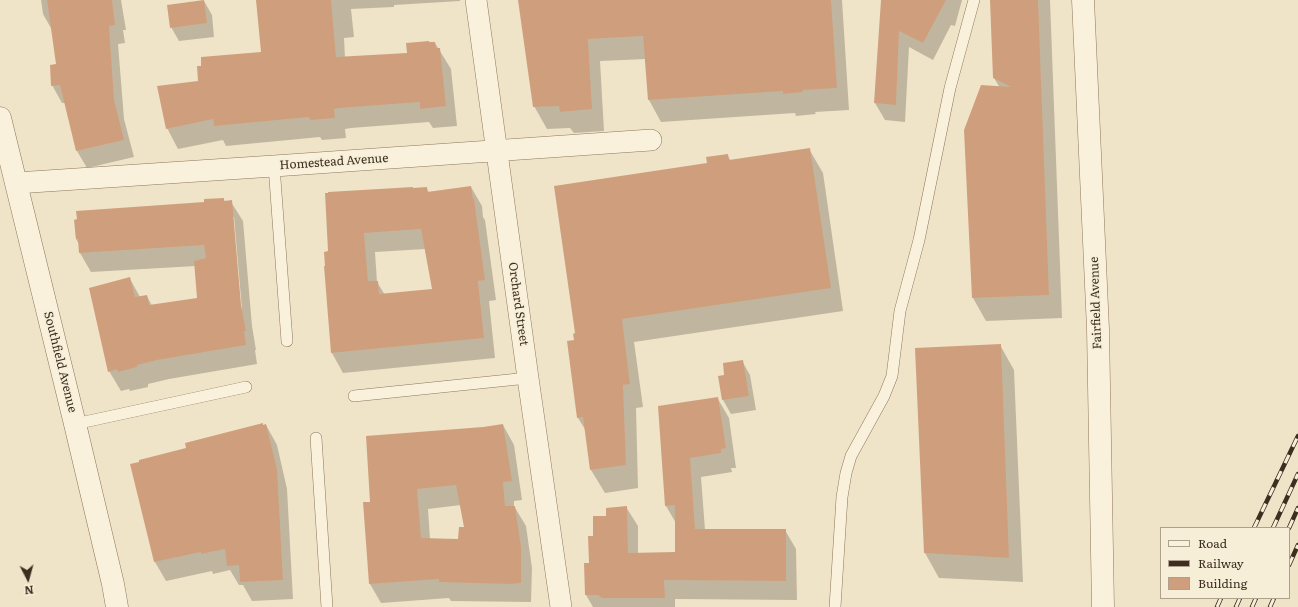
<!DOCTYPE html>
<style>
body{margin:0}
#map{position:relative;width:1298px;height:607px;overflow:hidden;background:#f0e4c8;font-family:Literata,serif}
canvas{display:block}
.legend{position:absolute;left:1160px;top:527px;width:130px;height:72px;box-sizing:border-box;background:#f7eed8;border:1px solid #ada18e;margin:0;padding:5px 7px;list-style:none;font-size:12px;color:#3d2e20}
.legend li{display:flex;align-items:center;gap:8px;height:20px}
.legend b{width:20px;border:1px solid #ada18e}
.north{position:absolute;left:8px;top:559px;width:40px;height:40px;-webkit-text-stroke:3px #f7eed8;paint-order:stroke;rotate:174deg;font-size:11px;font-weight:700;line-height:16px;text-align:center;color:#3d2e20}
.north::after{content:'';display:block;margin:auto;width:14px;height:18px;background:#3d2e20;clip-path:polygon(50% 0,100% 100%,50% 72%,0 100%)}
</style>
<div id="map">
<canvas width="1298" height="607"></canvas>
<ul class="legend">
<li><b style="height:5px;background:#faf1dc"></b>Road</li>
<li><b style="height:5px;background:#3d2e20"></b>Railway</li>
<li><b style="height:11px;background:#cf9f7d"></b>Building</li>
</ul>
<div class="north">N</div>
</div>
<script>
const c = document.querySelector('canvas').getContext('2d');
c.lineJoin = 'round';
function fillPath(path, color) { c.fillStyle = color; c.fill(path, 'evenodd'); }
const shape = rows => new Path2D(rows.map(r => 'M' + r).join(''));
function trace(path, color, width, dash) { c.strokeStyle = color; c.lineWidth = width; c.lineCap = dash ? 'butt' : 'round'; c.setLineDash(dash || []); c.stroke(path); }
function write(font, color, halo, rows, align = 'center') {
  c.font = font + ' Literata,serif'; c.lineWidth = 3.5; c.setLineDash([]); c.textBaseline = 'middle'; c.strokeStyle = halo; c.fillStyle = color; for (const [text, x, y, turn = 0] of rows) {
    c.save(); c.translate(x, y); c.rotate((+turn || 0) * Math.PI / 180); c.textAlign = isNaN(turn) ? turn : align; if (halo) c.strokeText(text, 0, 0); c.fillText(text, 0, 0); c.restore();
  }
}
const shadow = shape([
 [41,0,121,0,126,30,123,30,125,43,118,44,124,119,134,157,87,168,77,151,65,103,62,103,52,85,57,65,52,30,43,14],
 [257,0,460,0,460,1,394,5,394,7,351,9,354,37,344,38,345,58,408,54,429,43,435,43,451,69,457,126,433,128,429,122,351,128,345,129,346,138,322,140,320,137,226,146,223,140,178,149,167,128,199,82,262,52],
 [519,0,842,0,849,110,815,112,816,114,796,116,795,113,661,122,649,100,646,59,600,61,604,131,574,133,570,128,547,129,534,106],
 [882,0,962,0,955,26,951,25,933,60,909,47,905,122,885,120,875,103],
 [994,0,1050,0,1062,318,986,321,973,298,1000,88,994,78],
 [204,1,212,15,214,37,179,41,171,27],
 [809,149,823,173,843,311,634,342,643,407,636,408,638,488,605,493,591,470,586,431,578,418,568,342,575,341,708,164,727,155,731,161],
 [471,187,482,206,483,217,485,220,496,300,489,301,495,358,343,373,332,353,329,252,413,189,427,188,429,193],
 [425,249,433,290,385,295,377,282,375,252],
 [224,199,225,202,231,202,243,221,252,326,256,350,255,350,257,364,169,379,148,384,148,387,130,391,129,389,121,391,109,371,130,279,140,297,147,296,152,306,198,299,196,266,91,272,80,253,79,244,76,239,75,221,205,203],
 [232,217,234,217,242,310,240,310],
 [1000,345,1014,370,1023,582,939,578,925,553],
 [742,361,750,375,756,410,731,414,723,400,720,377,725,375],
 [718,399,729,418,736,468,731,468,732,472,701,477,705,530,785,530,796,549,797,600,675,599,675,607,593,607,586,595,585,564,590,564,594,537,607,517,626,507,638,526,638,554,676,553,676,523,666,506],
 [266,425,277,445,287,489,293,599,252,601,243,585,239,585,230,570,213,574,212,571,166,581,155,562,132,465],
 [503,425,514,445,522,500,514,501,514,506,526,526,532,568,531,602,451,601,449,598,381,603,370,584,371,502],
 [461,505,465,528,459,540,430,539,428,509]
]);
const building = shape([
 [47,0,112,0,115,25,109,26,114,100,124,140,76,151,60,85,51,86,50,65,56,64],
 [204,0,207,23,170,28,167,5],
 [256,0,331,0,336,57,407,53,406,43,429,41,429,42,435,42,436,48,440,48,446,106,420,109,420,102,339,108,334,109,335,118,310,120,309,117,214,126,213,119,166,129,157,86,198,81,197,66,201,66,201,57,261,52],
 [518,0,831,0,837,88,803,90,803,92,783,94,783,91,648,100,643,36,588,39,592,109,560,112,559,106,533,107],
 [881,0,946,0,923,43,899,31,896,105,874,103],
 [990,0,1038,0,1049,295,972,298,964,130,981,85,1011,87,993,78],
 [810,148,831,288,622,319,630,384,623,385,626,465,590,470,583,417,577,418,567,341,574,340,573,334,575,333,554,186,707,163,706,157,728,154,729,160],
 [471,186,473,199,474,199,485,280,478,281,484,338,331,353,324,266,325,266,324,252,328,251,325,193,328,193,328,192,413,187,413,188,427,187,427,192],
 [421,229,432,289,379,294,378,281,368,281,364,233],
 [224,198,224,201,232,200,241,305,246,331,244,331,246,345,157,360,137,365,137,367,118,372,117,369,108,372,89,288,130,277,135,297,147,295,149,305,197,298,194,261,206,258,204,245,79,253,78,239,76,239,74,220,77,219,76,211,190,203,204,202,204,199],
 [1001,344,1009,558,924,553,915,348],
 [743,360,749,396,722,400,718,376,724,375,723,363],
 [718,397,726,448,721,449,721,453,690,458,695,529,786,529,786,581,664,580,665,598,602,598,598,595,585,595,584,563,589,563,588,536,593,536,593,516,606,516,606,508,627,506,628,553,675,552,675,505,665,506,658,406],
 [263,423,263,425,266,424,277,469,283,580,240,582,239,565,227,566,225,549,201,554,201,552,154,562,130,464,139,462,139,460,186,448,185,443],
 [503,424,512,481,503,482,505,506,515,506,521,547,521,583,510,584,439,582,439,579,369,584,363,502,370,502,366,436,483,427],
 [456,485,464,527,459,527,458,539,421,538,417,489]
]);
const service = shape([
 [274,166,287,341],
 [354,396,528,378],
 [75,424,246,387],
 [316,438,327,607],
 [835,607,842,497,846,473,851,456,884,396,892,376,900,311,919,240,950,88,974,0]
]);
const minor = shape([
 [476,0,528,378,561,607],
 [16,183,274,166,651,140]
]);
const tertiary = shape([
 [1083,0,1098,329,1103,607],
 [0,118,75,424,113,584,117,607]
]);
const rail = shape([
 [1254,528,1298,436],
 [1273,528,1298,474],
 [1289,528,1298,508],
 [1289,565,1298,545],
 [1217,607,1221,598],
 [1236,607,1240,598],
 [1252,607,1256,598],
 [1270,607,1274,598]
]);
const streetNames = [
 ["Homestead Avenue",334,162,-4],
 ["Fairfield Avenue",1096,303,-92],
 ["Orchard Street",518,304,82],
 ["Southfield Avenue",60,362,76]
];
fillPath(shadow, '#0003');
fillPath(building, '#cf9f7d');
trace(service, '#8d765c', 12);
trace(minor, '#8d765c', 22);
trace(tertiary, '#8d765c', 23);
trace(service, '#faf1dc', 11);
trace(minor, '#faf1dc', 21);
trace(tertiary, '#faf1dc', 22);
trace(rail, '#3d2e20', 4.5);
trace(rail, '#f7eed8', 3, [9]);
write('12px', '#3d2e20', '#f7eed8', streetNames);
</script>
